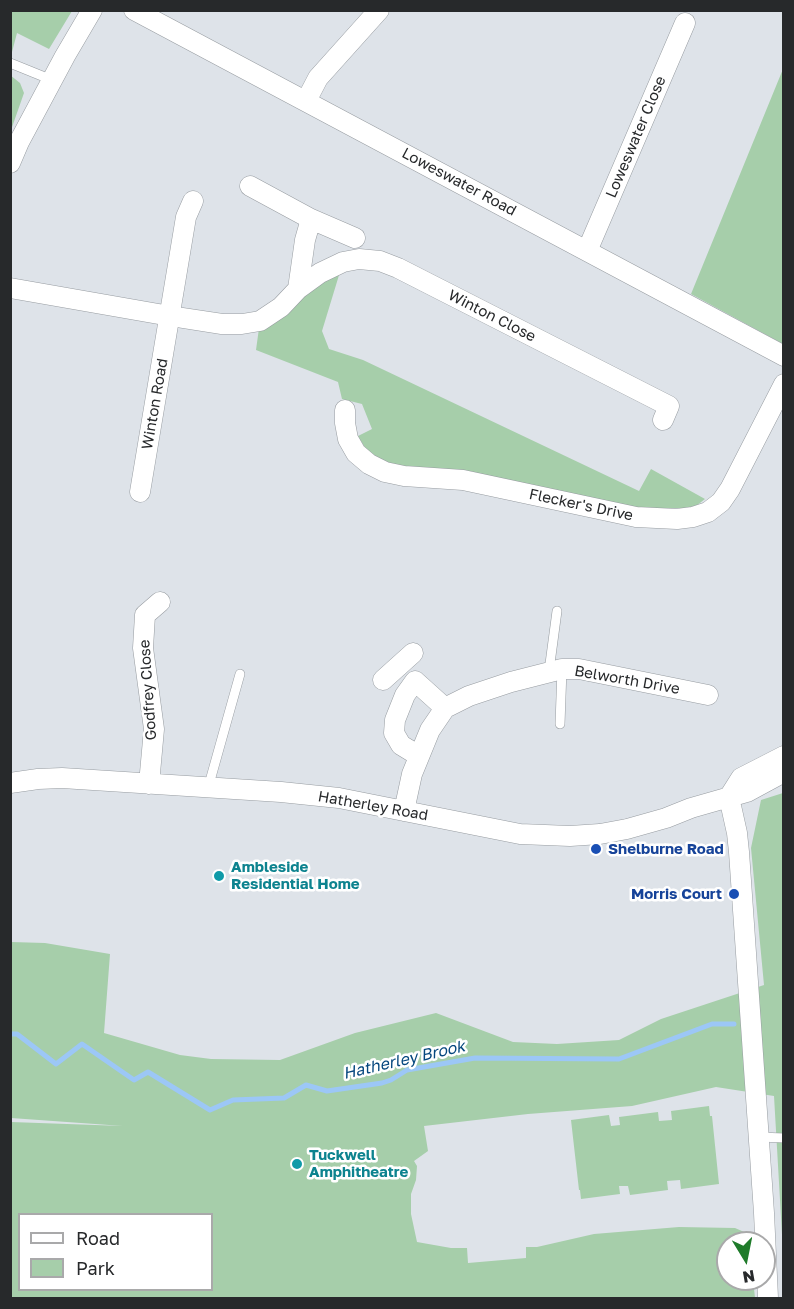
<!DOCTYPE html>
<style>
body{margin:0}
#map{position:relative;width:794px;height:1309px;overflow:hidden;background:#dee3e9;font-family:"Golos Text",sans-serif}
canvas{display:block}
.frame{position:absolute;inset:0;border:12px solid #27292b;pointer-events:none}
.legend{position:absolute;left:18px;top:1213px;width:195px;height:78px;box-sizing:border-box;background:#fff;border:2px solid #a9a9aa;margin:0;padding:8px 10px;list-style:none;font-size:18px;color:#27292b}
.legend li{display:flex;align-items:center;gap:12px;height:30px}
.legend b{width:30px;border:2px solid #a9a9aa}
.north{position:absolute;left:716px;top:1231px;width:60px;height:60px;box-sizing:border-box;background:#fff;border:2px solid #a9a9aa;border-radius:50%;rotate:170deg;font-size:16px;font-weight:700;line-height:24px;text-align:center;color:#27292b}
.north::after{content:'';display:block;margin:auto;width:21px;height:27px;background:#1f7b2a;clip-path:polygon(50% 0,100% 100%,50% 72%,0 100%)}
</style>
<div id="map">
<canvas width="794" height="1309"></canvas>
<div class="frame"></div>
<ul class="legend">
<li><b style="height:8px;background:#fff"></b>Road</li>
<li><b style="height:16px;background:#a6ceaa"></b>Park</li>
</ul>
<div class="north">N</div>
</div>
<script>
const c = document.querySelector('canvas').getContext('2d');
c.lineJoin = 'round';
function fillPath(path, color) { c.fillStyle = color; c.fill(path, 'evenodd'); }
const shape = rows => new Path2D(rows.map(r => 'M' + r).join(''));
function trace(path, color, width, dash) { c.strokeStyle = color; c.lineWidth = width; c.lineCap = dash ? 'butt' : 'round'; c.setLineDash(dash || []); c.stroke(path); }
function write(font, color, halo, rows, align = 'center') {
  c.font = font + ' "Golos Text",sans-serif'; c.lineWidth = 5; c.setLineDash([]); c.textBaseline = 'middle'; c.strokeStyle = halo; c.fillStyle = color; for (const [text, x, y, turn = 0] of rows) {
    c.save(); c.translate(x, y); c.rotate((+turn || 0) * Math.PI / 180); c.textAlign = isNaN(turn) ? turn : align; if (halo) c.strokeText(text, 0, 0); c.fillText(text, 0, 0); c.restore();
  }
}
const green = shape([
 [11,10,72,10,72,11,49,49,17,33,12,52],
 [783,69,783,344,691,294],
 [10,75,20,83,24,93,11,130],
 [343,262,322,331,329,349,363,360,639,491,651,469,705,499,696,506,685,508,634,509,407,471,385,463,367,451,358,436,372,429,362,404,342,399,338,382,256,350,260,321],
 [783,793,783,1252,774,1096,716,1087,632,1106,528,1114,424,1126,428,1151,414,1161,417,1166,416,1180,411,1194,411,1214,417,1242,451,1248,467,1248,468,1263,526,1258,526,1247,537,1247,594,1234,679,1227,735,1228,751,1235,751,1243,728,1243,728,1279,753,1279,755,1298,11,1298,11,1122,123,1126,11,1118,11,942,45,943,110,954,104,1033,180,1055,211,1059,280,1060,355,1033,436,1013,513,1042,557,1044,619,1040,661,1019,764,985,751,848,761,800],
 [20,1214,212,1214,212,1290,20,1290],
 [709,1106,710,1116,712,1116,719,1184,681,1189,680,1180,667,1181,668,1190,630,1195,628,1186,619,1186,620,1194,581,1199,580,1190,579,1190,571,1120,609,1115,611,1126,620,1125,619,1117,658,1112,659,1121,672,1120,671,1111]
]);
const stream = shape([
 [10,1034,17,1034,56,1064,82,1044,134,1080,148,1072,210,1110,233,1100,284,1098,306,1085,327,1091,382,1083,391,1080,407,1070,475,1058,619,1059,712,1024,734,1024]
]);
const service = shape([
 [10,63,52,80],
 [549,671,557,611],
 [560,724,562,669],
 [208,788,240,674],
 [759,1137,784,1138]
]);
const minor = shape([
 [134,10,784,356],
 [306,101,318,78,379,10],
 [10,163,19,142,65,56,92,10],
 [250,186,311,219,355,238],
 [587,251,685,23],
 [10,288,170,316,222,324,242,324,260,321,281,307,298,289,320,273,343,262,359,259,380,261,398,268,669,406,663,420],
 [298,289,305,240,311,219],
 [345,410,345,423,348,439,356,453,369,464,385,472,404,476,463,480,636,517,677,519,693,517,708,512,721,502,730,489,784,384],
 [140,492,186,217,193,201],
 [383,680,413,653],
 [419,756,401,745,394,733,395,720,405,695,415,681,445,708],
 [10,783,38,779,62,778,281,792,339,798,520,834,570,836,600,834,627,829,666,818,691,808,747,792,784,772],
 [149,784,154,729,143,648,145,615,160,602],
 [729,797,737,833,739,852,764,1213,768,1298],
 [729,797,741,778,784,756],
 [404,811,412,774,430,730,445,708,469,696,511,682,562,669,579,669,708,695]
]);
const markers = [
 [596,849,6,"#1a4fb4"],
 [219,876,6,"#0f9aa8"],
 [734,894,6,"#1a4fb4"],
 [297,1164,6,"#0f9aa8"]
];
const streetNames = [
 ["Loweswater Close",636,137,-67],
 ["Loweswater Road",459,182,28],
 ["Winton Close",492,316,27],
 ["Winton Road",155,404,-80],
 ["Flecker's Drive",581,505,12],
 ["Belworth Drive",627,680,10],
 ["Godfrey Close",148,690,-94],
 ["Hatherley Road",373,806,10]
];
const transitNames = [
 ["Shelburne Road",608,849],
 ["Morris Court",722,894,"right"]
];
const cultureNames = [
 ["Ambleside",231,867],
 ["Residential Home",231,884],
 ["Tuckwell",309,1155],
 ["Amphitheatre",309,1172]
];
const waterNames = [
 ["Hatherley Brook",404,1060,-13]
];
fillPath(green, '#a6ceaa');
trace(stream, '#9cc7f6', 5);
trace(service, '#979ca1', 10);
trace(minor, '#979ca1', 21);
trace(service, '#fff', 9);
trace(minor, '#fff', 20);
for (const [x, y, r, color] of markers) { const dot = new Path2D(); dot.arc(x, y, r, 0, 2 * Math.PI); c.fillStyle = color; c.fill(dot); trace(dot, '#fff', 2); }
write('15px', '#27292b', '#fff', streetNames);
write('bold 15px', '#164399', '#fff', transitNames, 'left');
write('bold 15px', '#0d838f', '#fff', cultureNames, 'left');
write('italic 16px', '#05477e', '#fff', waterNames);
</script>
